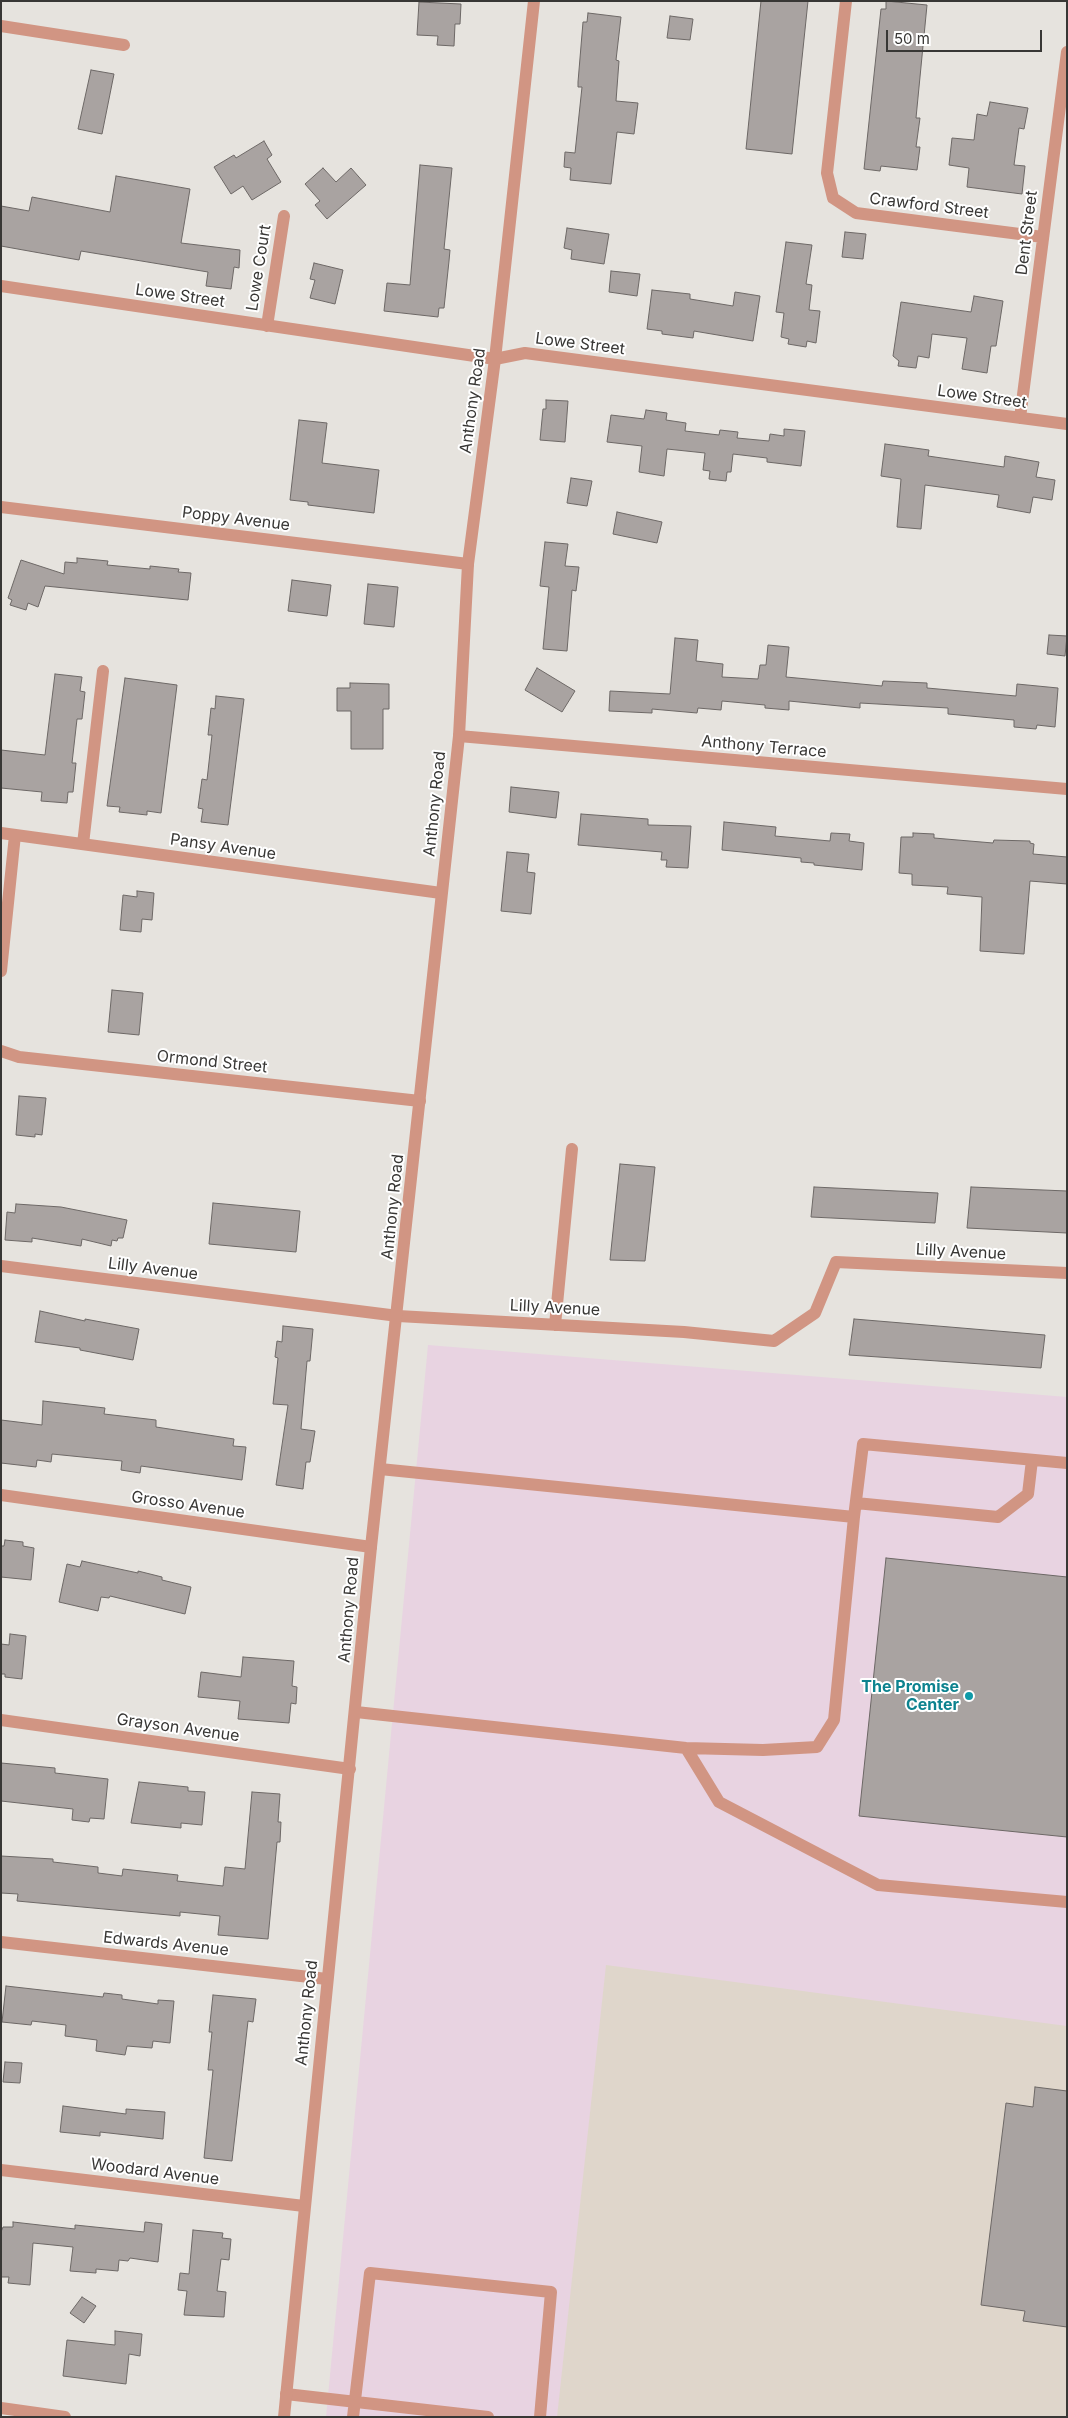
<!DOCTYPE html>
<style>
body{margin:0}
#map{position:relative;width:1068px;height:2418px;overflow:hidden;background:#e6e3de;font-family:Inter,sans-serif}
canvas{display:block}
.frame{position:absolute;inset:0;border:2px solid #383735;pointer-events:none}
.scale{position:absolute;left:886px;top:30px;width:156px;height:22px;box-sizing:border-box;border:2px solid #383735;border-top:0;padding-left:6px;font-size:15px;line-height:18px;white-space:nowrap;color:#383735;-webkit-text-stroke:4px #fff;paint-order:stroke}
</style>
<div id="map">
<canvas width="1068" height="2418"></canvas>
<div class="frame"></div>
<div class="scale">50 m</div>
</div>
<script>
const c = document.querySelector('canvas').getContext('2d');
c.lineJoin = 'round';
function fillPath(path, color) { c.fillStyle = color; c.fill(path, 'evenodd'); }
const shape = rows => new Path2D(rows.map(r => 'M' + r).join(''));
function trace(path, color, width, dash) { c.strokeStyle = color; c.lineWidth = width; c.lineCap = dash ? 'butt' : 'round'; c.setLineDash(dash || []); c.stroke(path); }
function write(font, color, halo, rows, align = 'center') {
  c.font = font + ' Inter,sans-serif'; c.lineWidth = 4; c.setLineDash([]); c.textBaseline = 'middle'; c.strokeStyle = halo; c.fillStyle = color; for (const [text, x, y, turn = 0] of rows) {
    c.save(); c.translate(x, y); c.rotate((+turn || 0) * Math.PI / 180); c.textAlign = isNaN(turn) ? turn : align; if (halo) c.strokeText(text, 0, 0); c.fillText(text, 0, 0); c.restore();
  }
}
const commercial = shape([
 [428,1345,1067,1397,1067,2417,326,2417]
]);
const built = shape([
 [606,1965,1067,2026,1067,2417,557,2417]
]);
const building = shape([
 [761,1,808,1,792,154,746,149,761,1],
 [886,1,927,5,916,118,920,118,916,147,920,147,917,170,881,166,880,171,864,169,881,9,886,9,886,1],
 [419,2,461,4,460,24,455,24,454,46,437,45,438,36,417,35,419,2],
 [588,13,621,17,616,60,619,61,616,101,638,103,634,134,617,132,611,184,570,180,571,168,564,167,565,152,575,153,582,87,578,87,578,82,583,22,587,22,588,13],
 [670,16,693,19,690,40,667,38,670,16],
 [91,70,114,74,102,134,78,129,91,70],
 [990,102,1028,108,1024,129,1019,128,1014,165,1025,166,1022,194,967,187,969,168,949,165,952,138,974,140,977,114,987,116,990,102],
 [264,141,272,155,267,159,281,182,252,200,243,186,231,194,214,167,234,155,236,158,264,141],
 [420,165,452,168,444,249,450,250,449,261,444,308,439,308,438,317,384,311,387,283,410,285,420,165],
 [323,168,336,182,351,168,366,185,327,219,315,205,320,201,305,184,323,168],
 [116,176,190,189,181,243,240,250,239,268,234,267,231,289,206,286,208,272,81,251,79,260,1,246,1,206,29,211,32,197,110,212,116,176],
 [567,228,609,234,604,264,571,259,572,250,564,248,567,228],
 [845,232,866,234,863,259,842,257,845,232],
 [786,242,812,245,806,284,812,285,809,310,820,311,816,343,807,341,806,347,788,344,789,339,781,337,784,313,776,312,786,242],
 [314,263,343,270,335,304,310,298,315,280,310,279,314,263],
 [611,271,640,274,637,296,609,292,611,271],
 [652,290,690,294,690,299,733,306,735,292,760,296,753,341,694,331,693,338,662,334,662,331,647,329,652,290],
 [974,296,1003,301,996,346,991,346,987,373,962,369,967,338,932,334,929,358,918,356,916,368,898,366,899,361,893,356,901,302,971,312,974,296],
 [546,400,568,401,565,442,540,440,543,409,546,409,546,400],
 [646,410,667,413,666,420,686,423,685,431,719,435,720,430,738,432,737,438,769,441,770,434,784,436,784,429,805,431,801,466,767,462,767,458,733,454,731,472,727,472,726,481,709,479,710,471,703,470,705,453,667,449,664,476,639,472,642,446,607,442,611,415,644,419,646,410],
 [299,420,327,423,322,463,379,470,374,513,308,505,308,502,290,500,299,420],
 [885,444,929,450,928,456,1004,467,1005,456,1039,462,1036,477,1055,480,1052,500,1033,497,1030,513,997,507,999,495,925,485,921,529,897,527,901,479,881,476,885,444],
 [571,478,592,481,587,506,567,503,571,478],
 [617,512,662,522,657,543,613,534,617,512],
 [545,542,568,544,565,566,579,567,576,591,572,590,567,651,543,649,549,587,540,586,545,542],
 [77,558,108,561,107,565,150,569,150,566,179,569,178,572,191,573,188,600,45,586,38,607,28,603,26,610,10,605,12,600,8,598,21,560,64,574,65,562,77,563,77,558],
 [292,580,331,585,327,616,288,611,292,580],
 [368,584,398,587,394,627,364,624,368,584],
 [1049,635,1067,636,1065,656,1047,654,1049,635],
 [675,638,698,640,696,661,723,664,722,677,758,679,760,665,766,665,768,645,789,647,786,677,882,686,883,681,927,683,927,688,1016,696,1017,684,1058,688,1055,727,1037,725,1036,729,1014,727,1014,720,948,714,948,708,860,703,860,708,789,701,789,710,765,708,765,705,722,701,721,710,698,708,697,713,652,709,652,713,609,711,610,691,670,694,675,638],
 [537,668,575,691,562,712,525,690,537,668],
 [55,674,82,677,80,691,85,692,82,719,77,719,72,763,76,763,73,792,68,792,67,803,41,801,42,792,1,788,1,750,45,755,55,674],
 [125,678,177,685,161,813,147,811,147,815,119,812,120,807,107,806,125,678],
 [350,683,389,684,389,709,383,709,383,749,351,749,351,711,337,711,337,688,350,688,350,683],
 [216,696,244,699,228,825,201,822,203,809,198,808,202,779,207,780,212,735,208,735,211,708,215,709,216,696],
 [511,787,559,792,556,818,509,812,511,787],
 [581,814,648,819,648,825,691,826,688,868,666,867,667,860,661,860,662,852,578,845,581,814],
 [724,822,776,827,775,836,830,841,831,833,850,834,849,841,864,843,862,870,814,865,814,863,801,862,801,858,722,850,724,822],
 [913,833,934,834,934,838,993,843,994,840,1030,841,1030,843,1034,844,1033,854,1067,857,1067,884,1030,881,1024,954,980,951,982,897,947,894,948,887,912,885,912,874,899,873,901,837,913,837,913,833],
 [507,852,529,854,527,872,535,873,531,914,501,911,507,852],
 [137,891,154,893,152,920,142,919,141,932,120,930,123,895,137,897,137,891],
 [112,990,143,993,139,1035,108,1032,112,990],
 [19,1096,46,1098,42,1135,35,1134,35,1137,16,1135,19,1096],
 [620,1164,655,1167,645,1261,610,1260,620,1164],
 [814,1187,938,1193,935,1223,811,1217,814,1187],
 [971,1187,1067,1191,1067,1233,967,1228,971,1187],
 [213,1203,300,1211,296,1252,209,1244,213,1203],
 [16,1204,61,1207,127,1220,123,1238,118,1238,117,1241,112,1240,111,1246,82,1239,81,1246,32,1238,32,1242,5,1240,7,1212,15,1213,16,1204],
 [40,1311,85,1321,85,1319,139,1329,133,1360,80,1350,80,1348,35,1342,40,1311],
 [854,1319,1045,1335,1041,1368,849,1355,854,1319],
 [283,1326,313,1329,310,1361,307,1361,301,1429,315,1431,310,1462,306,1462,303,1489,276,1485,288,1405,273,1404,278,1358,275,1357,277,1341,282,1342,283,1326],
 [43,1401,105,1408,104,1414,156,1420,156,1427,234,1439,233,1446,246,1447,242,1480,141,1466,140,1473,121,1470,122,1461,52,1454,51,1462,37,1460,36,1467,1,1463,1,1420,42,1425,43,1401],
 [5,1540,23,1542,23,1546,34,1548,31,1580,1,1577,1,1546,4,1546,5,1540],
 [886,1558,1067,1577,1067,1837,859,1816,886,1558],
 [82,1561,138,1573,138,1571,162,1577,162,1580,191,1587,185,1614,110,1596,109,1598,101,1597,98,1611,59,1602,67,1564,80,1567,82,1561],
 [10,1634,26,1636,22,1679,5,1677,5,1674,1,1674,1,1644,9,1645,10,1634],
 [243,1657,294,1661,292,1686,297,1687,296,1704,291,1703,289,1723,238,1719,240,1701,198,1697,201,1672,241,1677,243,1657],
 [1,1763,55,1768,55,1773,108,1779,104,1819,90,1818,89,1822,72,1820,73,1809,1,1801,1,1763],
 [139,1782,188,1787,188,1791,205,1792,202,1825,181,1823,181,1828,131,1823,139,1782],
 [252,1792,280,1794,278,1822,281,1822,280,1842,277,1842,268,1939,218,1935,220,1916,180,1912,180,1916,17,1901,18,1894,1,1893,1,1856,53,1859,53,1862,98,1867,98,1873,122,1876,123,1869,178,1875,177,1881,223,1886,225,1867,245,1869,252,1792],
 [6,1986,103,1997,104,1993,122,1995,122,1999,158,2004,158,2000,174,2001,170,2043,153,2041,152,2048,127,2046,125,2055,96,2051,97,2040,65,2036,66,2025,32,2021,31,2025,2,2022,6,1986],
 [213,1995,256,1999,253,2022,248,2021,232,2161,204,2158,213,2070,208,2070,212,2032,209,2032,213,1995],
 [5,2062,22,2063,20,2083,3,2082,5,2062],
 [1035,2087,1067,2091,1067,2327,1023,2321,1025,2311,981,2305,1006,2103,1033,2107,1035,2087],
 [63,2106,126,2114,126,2109,165,2112,163,2139,100,2132,100,2136,60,2132,63,2106],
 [13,2222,75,2229,75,2225,144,2232,145,2222,162,2224,158,2262,130,2258,128,2261,119,2260,118,2271,96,2269,96,2273,70,2271,73,2247,33,2243,30,2285,8,2283,9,2277,1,2277,1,2232,3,2227,13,2227,13,2222],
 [193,2230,223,2233,222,2238,231,2239,229,2260,221,2259,217,2291,226,2292,224,2317,184,2315,187,2291,178,2290,180,2273,189,2274,193,2230],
 [82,2297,96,2306,84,2323,70,2313,82,2297],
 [115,2331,142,2334,140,2356,129,2354,126,2384,63,2376,67,2340,115,2345,115,2331]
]);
const service = shape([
 [856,1503,998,1517,1028,1494,1032,1460],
 [854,1517,863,1444,1067,1463],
 [356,1712,686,1748,763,1750,817,1747,834,1720,854,1517,380,1469],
 [686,1748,719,1802,878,1885,1067,1902],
 [286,2394,488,2417],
 [353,2417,370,2273,551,2292,540,2417]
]);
const minor = shape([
 [846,1,827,173,833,198,856,213,1043,237],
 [1,26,124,45],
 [1,286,495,359,525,353,1067,424],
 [267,326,284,216],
 [1020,418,1067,52],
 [1,507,468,564],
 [459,736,1067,789],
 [1,833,441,893],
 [83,844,103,671],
 [1,971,15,835],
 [1,1051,19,1057,420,1101],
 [1,1266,398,1316,684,1332,774,1341,815,1313,836,1262,1067,1273],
 [555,1325,572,1149],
 [1,1495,371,1547],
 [1,1720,350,1769],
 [1,1942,327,1979],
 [1,2170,304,2206],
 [1,2408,65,2417]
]);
const tertiary = shape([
 [284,2417,371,1547,459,736,468,564,495,359,534,1]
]);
const markers = [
 [969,1696,5,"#0f9aa8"]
];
const streetNames = [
 ["Crawford Street",929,206,7],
 ["Dent Street",1027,233,-83],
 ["Lowe Court",259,268,-81],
 ["Lowe Street",180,296,8],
 ["Lowe Street",580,344,7],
 ["Lowe Street",982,397,8],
 ["Anthony Road",473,401,-82],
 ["Poppy Avenue",236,519,7],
 ["Anthony Terrace",764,747,5],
 ["Anthony Road",435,804,-84],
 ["Pansy Avenue",223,847,8],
 ["Ormond Street",212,1062,6],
 ["Anthony Road",393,1207,-84],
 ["Lilly Avenue",961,1252,3],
 ["Lilly Avenue",153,1269,7],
 ["Lilly Avenue",555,1308,3],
 ["Grosso Avenue",188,1505,8],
 ["Anthony Road",349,1610,-85],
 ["Grayson Avenue",178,1728,8],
 ["Edwards Avenue",166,1944,6],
 ["Anthony Road",307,2013,-84],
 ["Woodard Avenue",155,2172,7]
];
const cultureNames = [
 ["The Promise",959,1687],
 ["Center",959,1705]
];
fillPath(commercial, '#e8d3e1');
fillPath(built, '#dfd6cb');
fillPath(building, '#a9a3a1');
trace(building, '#6d6866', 1);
trace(service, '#d19583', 12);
trace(minor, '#d19583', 12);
trace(tertiary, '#d19583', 12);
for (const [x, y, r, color] of markers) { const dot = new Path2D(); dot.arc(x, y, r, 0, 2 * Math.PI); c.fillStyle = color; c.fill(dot); trace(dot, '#fff', 2); }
write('16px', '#383735', '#fff', streetNames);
write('bold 16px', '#0d838f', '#fff', cultureNames, 'right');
</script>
